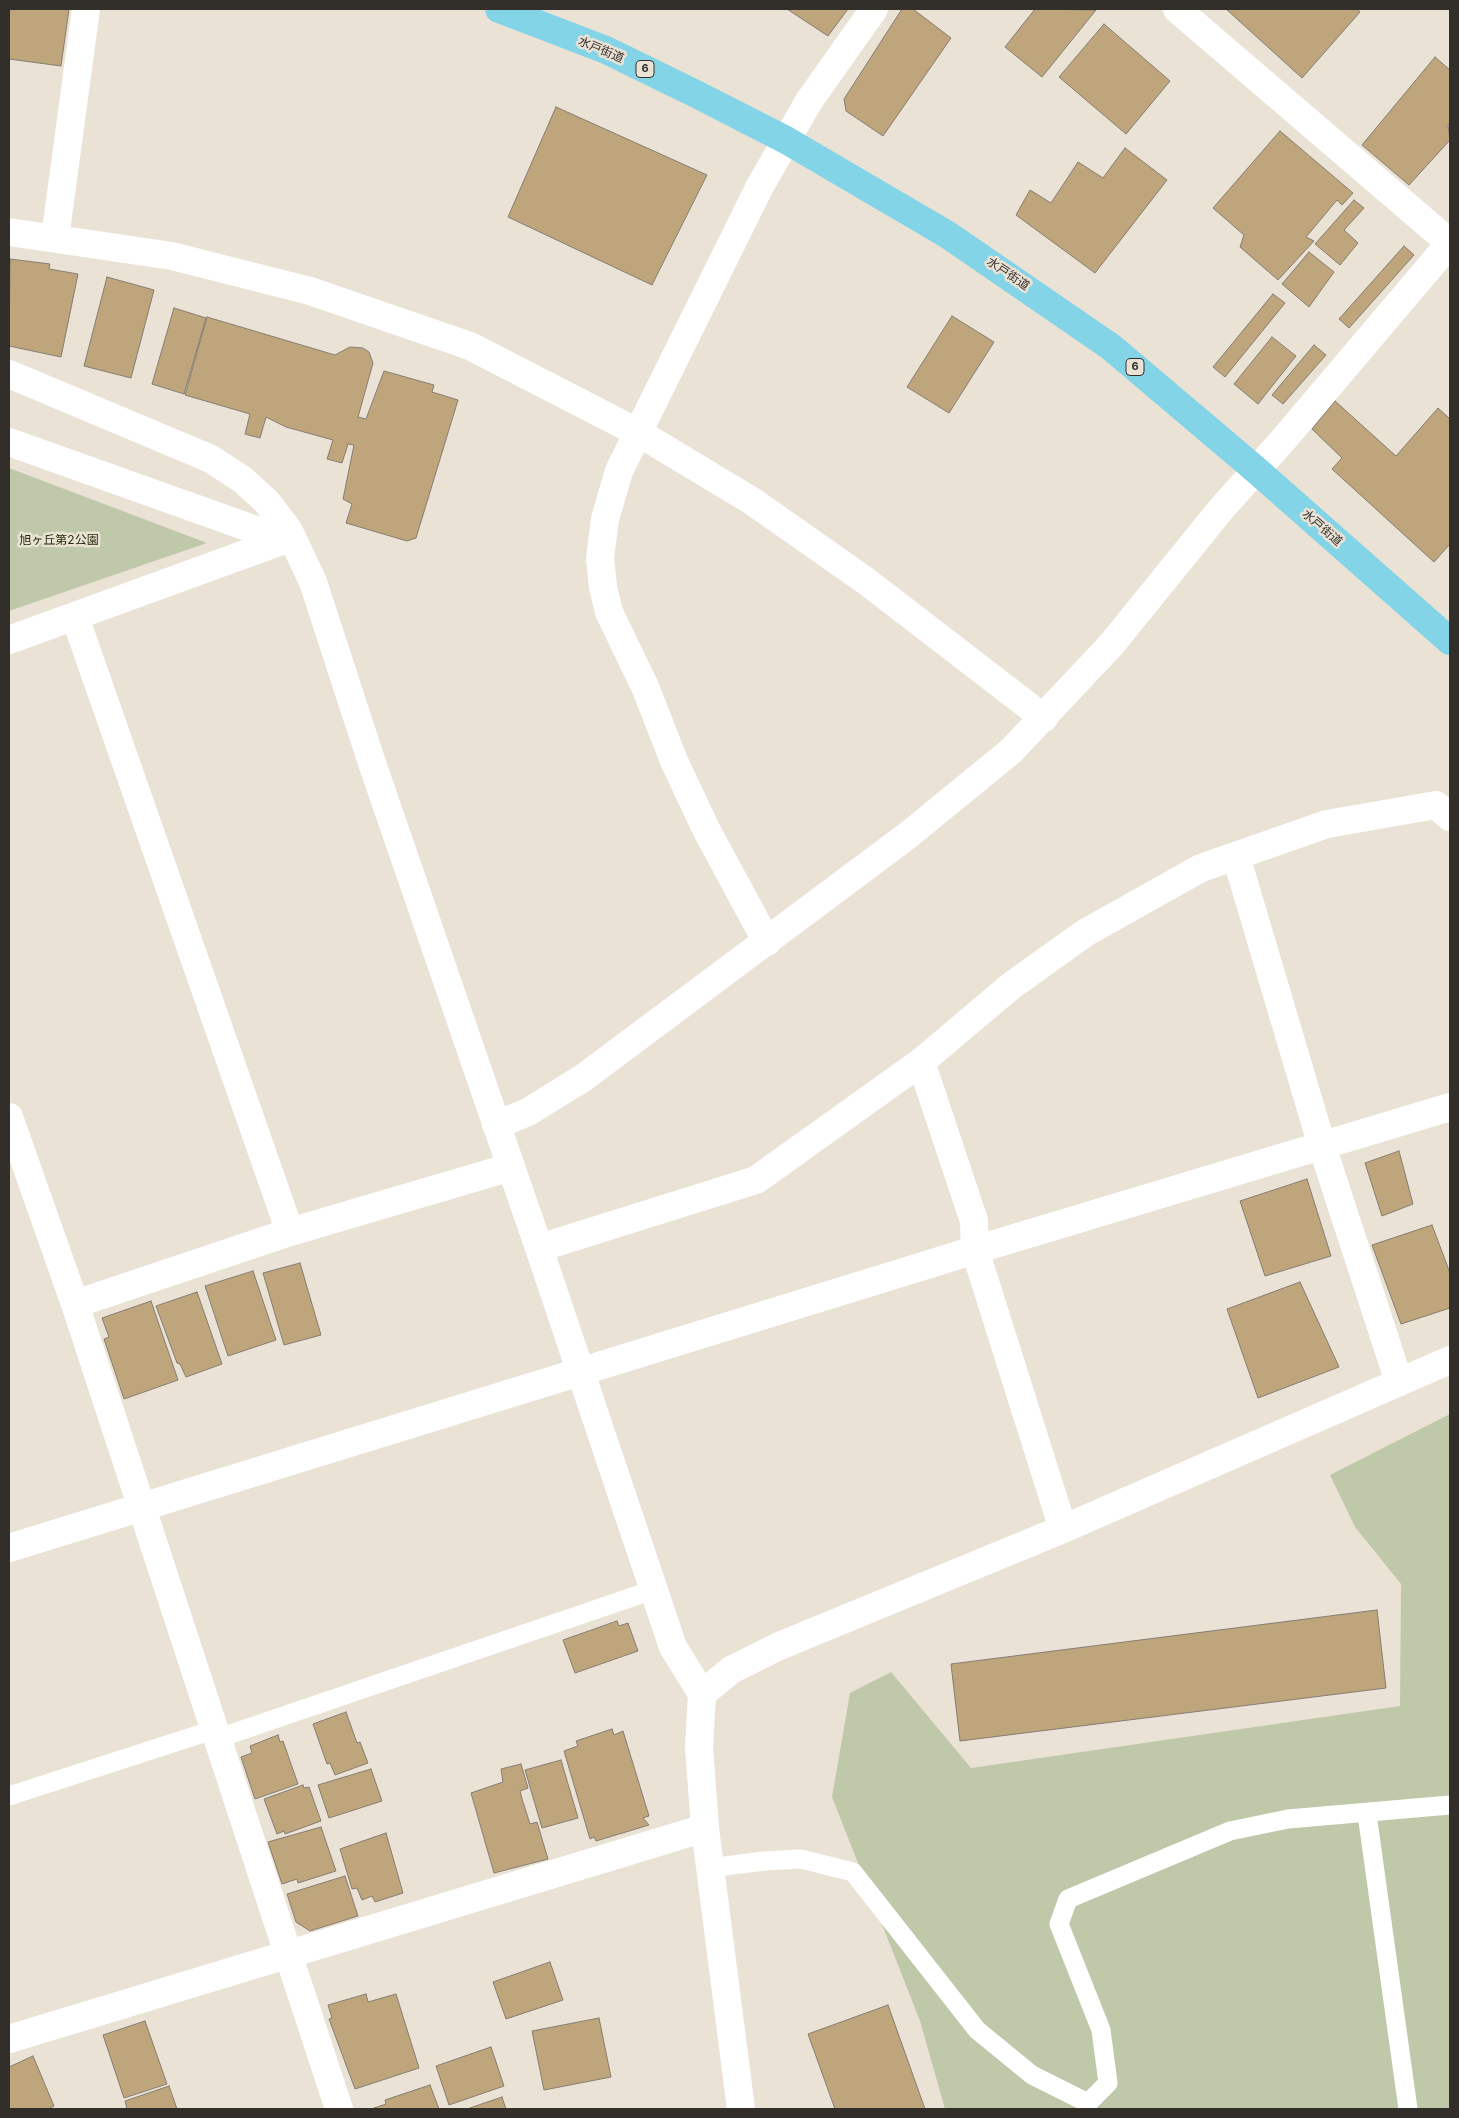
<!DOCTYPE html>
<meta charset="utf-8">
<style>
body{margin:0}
#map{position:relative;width:1459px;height:2118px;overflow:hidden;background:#ebe2d6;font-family:Inter,sans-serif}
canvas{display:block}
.frame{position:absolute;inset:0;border:10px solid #322e2a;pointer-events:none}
</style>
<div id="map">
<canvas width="1459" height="2118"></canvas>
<div class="frame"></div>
</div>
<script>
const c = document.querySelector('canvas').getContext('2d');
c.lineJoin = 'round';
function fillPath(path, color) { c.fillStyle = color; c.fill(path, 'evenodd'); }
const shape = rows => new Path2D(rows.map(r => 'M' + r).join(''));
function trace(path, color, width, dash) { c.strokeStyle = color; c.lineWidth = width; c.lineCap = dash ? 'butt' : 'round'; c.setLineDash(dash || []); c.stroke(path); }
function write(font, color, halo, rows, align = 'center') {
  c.font = font + ' Inter,"Noto Sans JP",sans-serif'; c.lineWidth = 5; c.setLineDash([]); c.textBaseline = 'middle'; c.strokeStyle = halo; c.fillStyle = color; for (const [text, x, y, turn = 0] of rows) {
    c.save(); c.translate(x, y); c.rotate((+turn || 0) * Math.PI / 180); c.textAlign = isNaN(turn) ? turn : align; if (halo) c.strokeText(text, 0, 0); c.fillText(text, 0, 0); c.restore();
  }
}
const green = shape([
 [9,468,207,543,9,611],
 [1450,1414,1450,2109,945,2109,920,2021,832,1797,850,1693,891,1672,971,1768,1400,1706,1401,1584,1355,1527,1330,1475]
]);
const building = shape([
 [9,9,69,9,61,66,9,59,9,9],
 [787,9,848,9,828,36,787,9],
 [902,9,913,9,951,38,883,136,846,111,844,99,902,9],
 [1035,9,1096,10,1042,77,1005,47,1035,9],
 [1226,9,1357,9,1360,12,1302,78,1226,9],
 [1104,24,1170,81,1126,134,1059,77,1104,24],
 [1435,57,1450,70,1450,122,1448,125,1450,140,1409,185,1362,145,1435,57],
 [556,107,707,175,652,285,508,217,556,107],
 [1280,131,1353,193,1342,205,1337,200,1306,237,1314,241,1278,280,1240,247,1244,235,1213,208,1280,131],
 [1125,148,1167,180,1095,273,1016,215,1030,190,1051,203,1078,162,1103,178,1125,148],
 [1354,200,1364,208,1344,230,1358,243,1340,265,1315,244,1354,200],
 [1404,246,1414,255,1349,328,1339,319,1404,246],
 [1309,252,1334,272,1309,307,1282,284,1309,252],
 [10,259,50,264,49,269,78,274,61,357,9,346,10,259],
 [107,277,154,290,131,378,84,366,107,277],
 [1273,294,1285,303,1225,377,1213,367,1273,294],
 [174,308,206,318,184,394,152,384,174,308],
 [952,316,994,342,949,413,907,387,952,316],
 [207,317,335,355,350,347,363,348,369,352,373,363,358,417,366,419,384,371,434,385,432,392,458,400,416,538,407,541,346,523,352,504,343,499,354,445,348,444,342,463,327,459,333,440,286,427,266,417,260,438,245,434,250,414,185,395,207,317],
 [1272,337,1296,356,1258,404,1234,384,1272,337],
 [1314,345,1326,355,1283,404,1272,395,1314,345],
 [1335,401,1396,456,1438,408,1450,419,1450,544,1434,562,1332,469,1342,458,1312,429,1335,401],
 [1399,1151,1413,1204,1382,1216,1365,1163,1399,1151],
 [1307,1179,1331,1256,1265,1276,1240,1201,1307,1179],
 [1432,1225,1450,1273,1450,1308,1401,1324,1372,1245,1432,1225],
 [300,1263,321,1335,284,1345,263,1273,300,1263],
 [253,1271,276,1340,228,1356,205,1286,253,1271],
 [1300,1282,1339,1367,1258,1398,1227,1309,1300,1282],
 [197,1292,222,1364,186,1377,180,1364,177,1363,156,1306,197,1292],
 [151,1301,178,1380,124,1399,104,1339,109,1337,102,1318,151,1301],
 [1377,1610,1386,1688,960,1741,951,1664,1377,1610],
 [617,1621,619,1626,628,1623,638,1651,575,1673,563,1640,617,1621],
 [346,1712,357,1743,360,1742,368,1763,335,1775,330,1763,327,1764,313,1724,346,1712],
 [612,1729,614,1735,623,1731,649,1816,643,1818,649,1825,596,1841,594,1837,590,1839,564,1751,578,1746,576,1741,612,1729],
 [278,1735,280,1742,283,1741,298,1784,255,1799,241,1757,252,1753,250,1746,278,1735],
 [561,1760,578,1818,542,1828,525,1770,561,1760],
 [521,1764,528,1788,520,1791,522,1799,530,1824,537,1822,548,1859,494,1873,471,1793,503,1782,501,1769,521,1764],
 [371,1769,382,1801,329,1818,318,1785,371,1769],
 [303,1785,304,1788,309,1787,321,1821,285,1834,284,1831,277,1834,264,1799,303,1785],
 [321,1827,336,1871,298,1883,297,1879,282,1884,268,1842,321,1827],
 [386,1833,403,1893,375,1902,372,1896,362,1900,357,1888,352,1889,340,1849,386,1833],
 [345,1876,358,1916,310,1931,296,1922,287,1894,345,1876],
 [550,1962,563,2000,506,2019,493,1982,550,1962],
 [366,1994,368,2002,396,1994,419,2068,355,2089,329,2019,332,2018,328,2005,366,1994],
 [888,2005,925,2109,835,2109,808,2034,888,2005],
 [599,2018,611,2077,544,2090,532,2031,599,2018],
 [145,2021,167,2084,124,2098,103,2035,145,2021],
 [491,2047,504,2086,449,2105,436,2066,491,2047],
 [33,2056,54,2106,48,2109,9,2109,9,2067,33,2056],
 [430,2085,439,2109,371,2109,386,2104,385,2100,430,2085],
 [169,2086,177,2109,127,2109,125,2101,169,2086],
 [502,2097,506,2109,467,2109,502,2097]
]);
const service = shape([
 [216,1739,653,1590],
 [9,1796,213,1730],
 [1367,1814,1408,2109],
 [709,1868,764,1861,801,1859,853,1872,977,2030,1032,2075,1088,2103,1108,2083,1101,2030,1059,1924,1068,1899,1230,1831,1288,1819,1450,1805]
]);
const minor = shape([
 [1177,9,1450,243],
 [9,232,172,256,310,291,470,346,639,433,752,501,866,581,1044,718],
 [55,238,86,9],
 [9,374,211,459,243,480,267,502,289,531,313,582,372,763,539,1248,673,1647,702,1694],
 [9,442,295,544],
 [75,617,290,1232],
 [9,640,284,540],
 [1236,856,1322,1146,1399,1382],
 [767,942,707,831,674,761,646,689,609,612,603,587,600,558,605,519,619,471,760,186,809,101,874,9],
 [921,1062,974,1221,975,1250,1063,1529],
 [9,1117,75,1304,339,2109],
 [496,1125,528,1112,583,1078,907,836,1011,751,1111,645,1222,508,1284,439,1450,243],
 [539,1248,756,1180,921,1062,1011,986,1085,933,1201,868,1327,824,1436,805,1450,817],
 [75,1304,290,1232,511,1167],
 [9,1548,975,1250,1450,1107],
 [9,2039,705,1828]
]);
const tertiary = shape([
 [741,2109,705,1828,699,1747,702,1694,731,1670,777,1647,1063,1529,1450,1360]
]);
const trunk = shape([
 [499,9,606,50,696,94,786,140,948,235,1111,347,1255,469,1450,641]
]);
const shields = [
 [645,69,18],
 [1135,367,18]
];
const shieldNames = [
 ["6",645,69],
 ["6",1135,367]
];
const streetNames = [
 ["水戸街道",601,50,23],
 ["水戸街道",1008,274,34],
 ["水戸街道",1322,528,41]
];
const parkNames = [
 ["旭ヶ丘第2公園",59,540]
];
fillPath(green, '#bfc9a9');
fillPath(building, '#bfa57c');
trace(building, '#847d72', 1);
trace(service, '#fff', 19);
trace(minor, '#fff', 28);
trace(tertiary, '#fff', 28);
trace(trunk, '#84d4e8', 28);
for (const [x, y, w] of shields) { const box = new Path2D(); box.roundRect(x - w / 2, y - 8.5, w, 17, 4); c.fillStyle = '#ebe2d6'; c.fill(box); trace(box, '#322e2a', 1); }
write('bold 11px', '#322e2a', null, shieldNames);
write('12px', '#322e2a', '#ebe2d6', streetNames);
write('12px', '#252d09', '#ebe2d6', parkNames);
</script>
